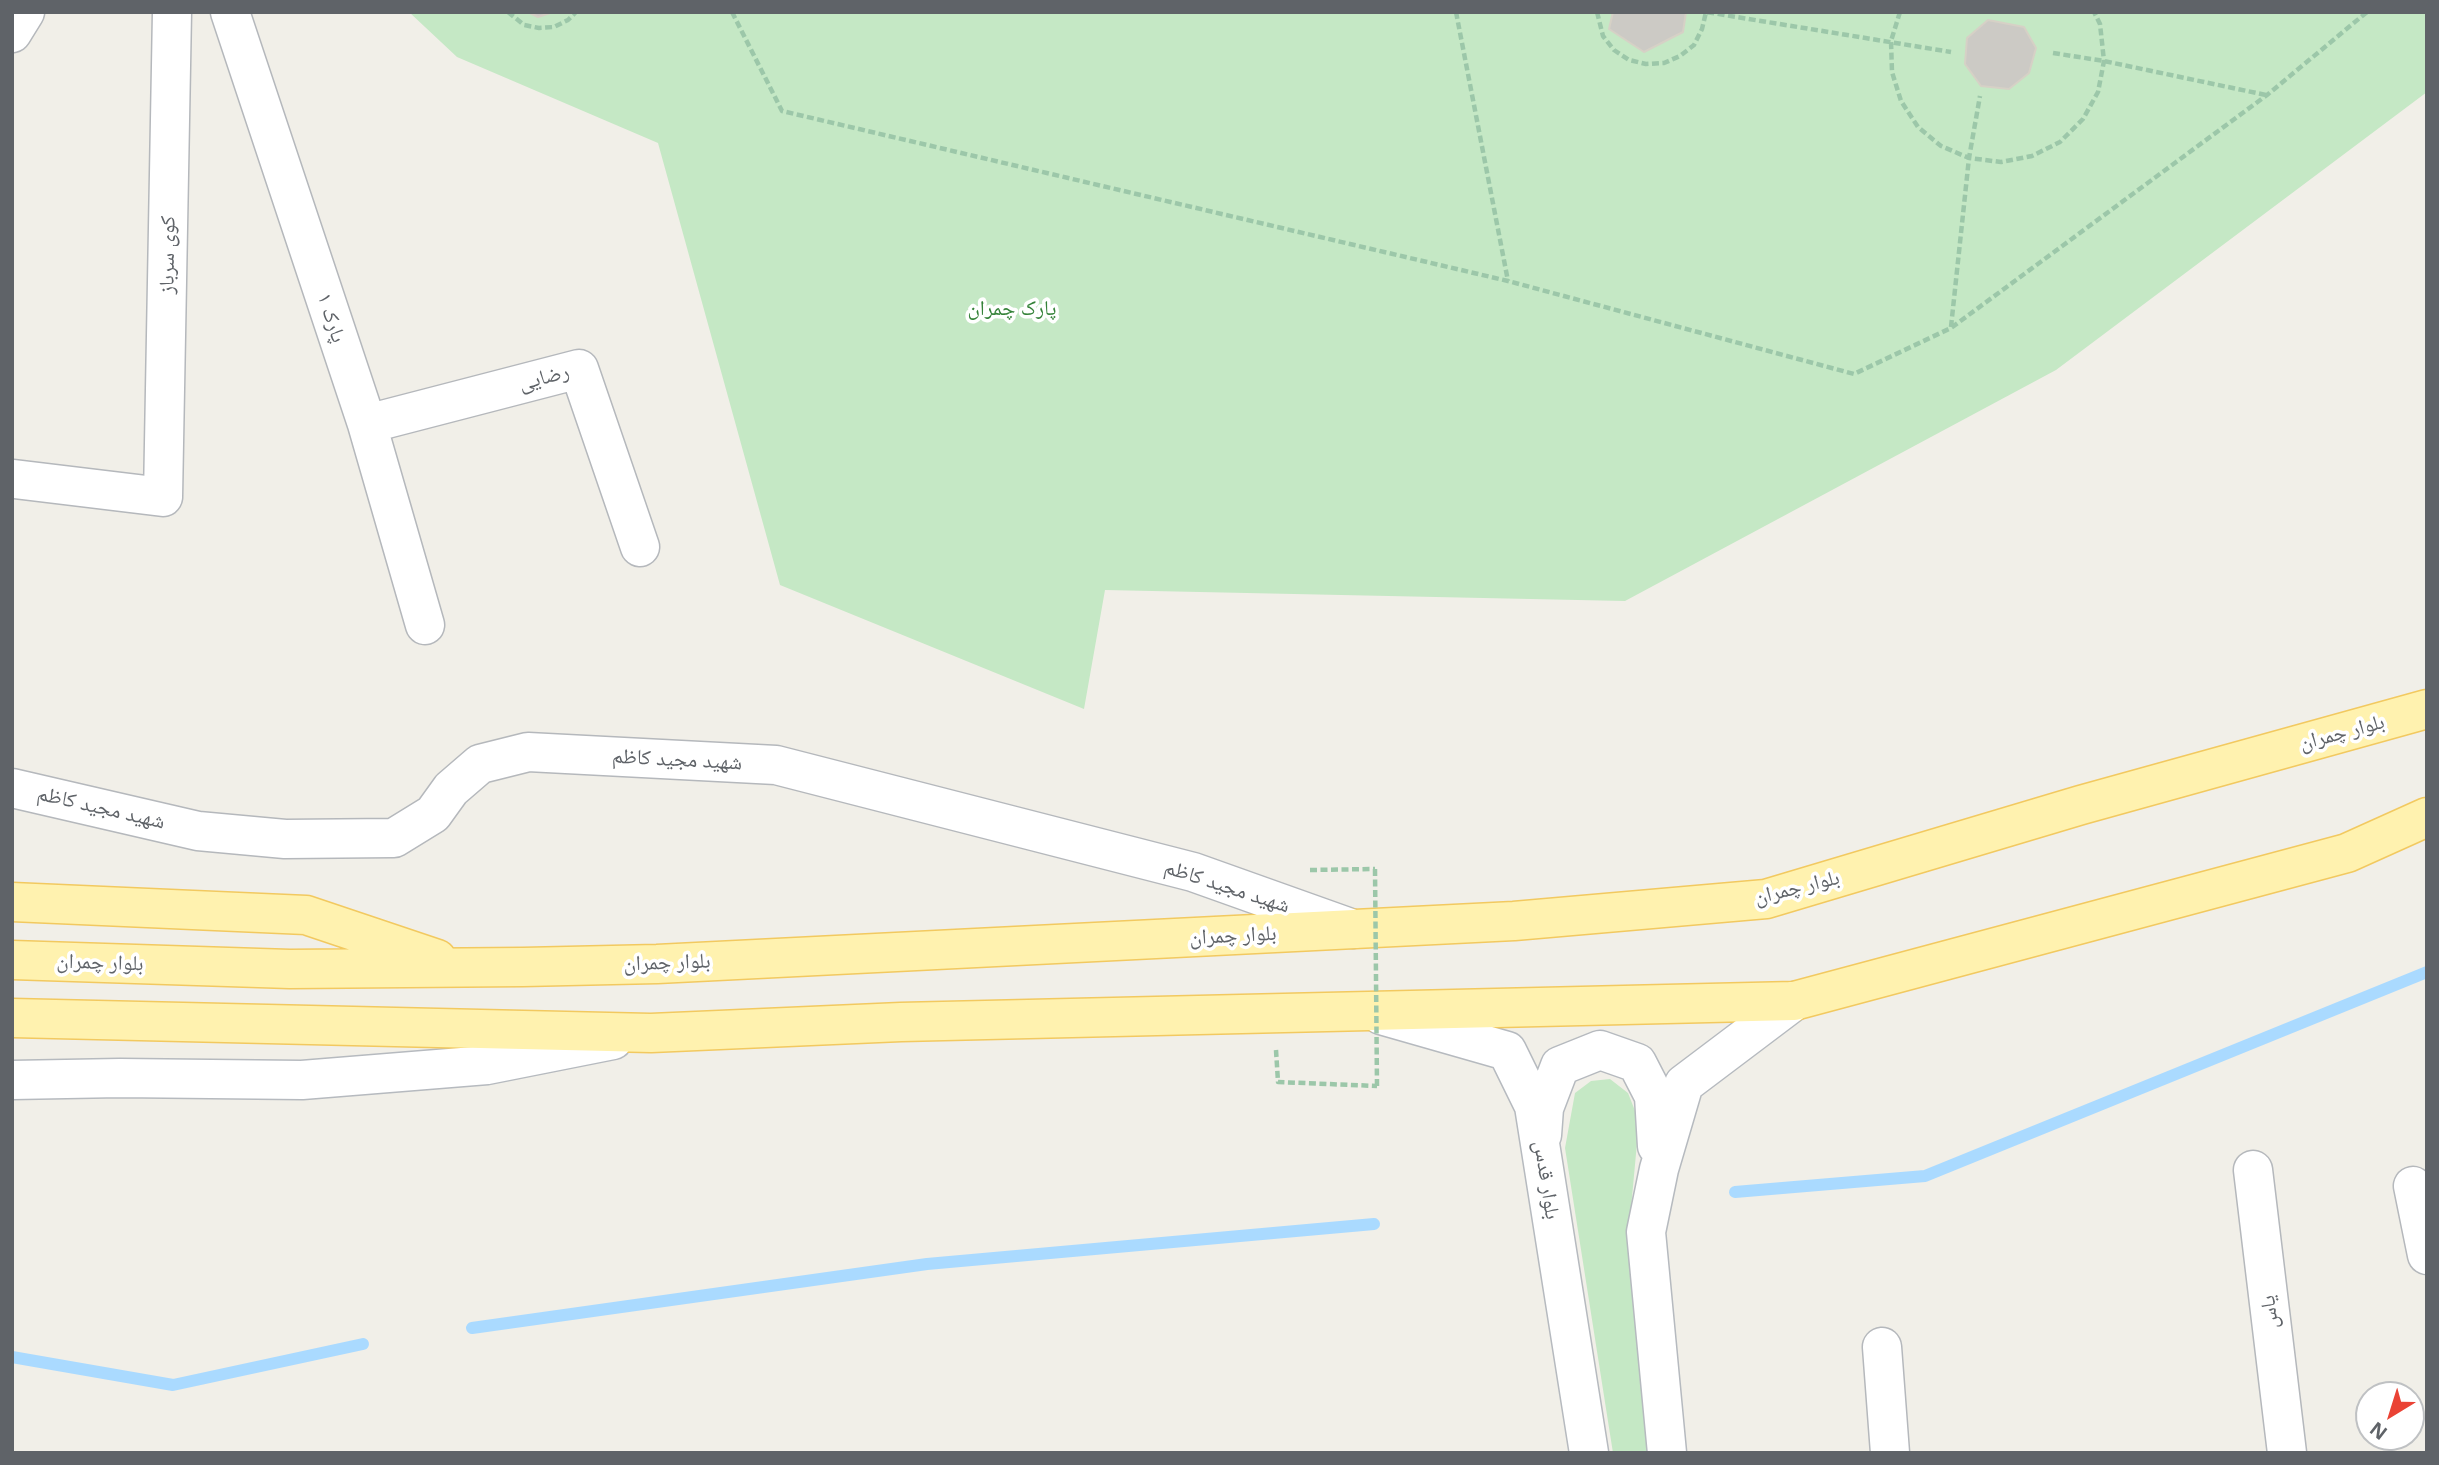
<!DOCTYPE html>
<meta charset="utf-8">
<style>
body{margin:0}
#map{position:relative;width:2439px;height:1465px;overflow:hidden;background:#f1efe8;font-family:"Open Sans",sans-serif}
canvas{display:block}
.frame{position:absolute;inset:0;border:14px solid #5f6368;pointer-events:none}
.north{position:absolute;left:2355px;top:1381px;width:70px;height:70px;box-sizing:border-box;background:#fff;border:2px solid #bfc1c3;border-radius:50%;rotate:218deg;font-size:19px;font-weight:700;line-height:28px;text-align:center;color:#5f6368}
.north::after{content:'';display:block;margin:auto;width:24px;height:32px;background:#ea4335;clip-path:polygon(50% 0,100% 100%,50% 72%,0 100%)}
</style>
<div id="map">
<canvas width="2439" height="1465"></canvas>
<div class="frame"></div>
<div class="north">N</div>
</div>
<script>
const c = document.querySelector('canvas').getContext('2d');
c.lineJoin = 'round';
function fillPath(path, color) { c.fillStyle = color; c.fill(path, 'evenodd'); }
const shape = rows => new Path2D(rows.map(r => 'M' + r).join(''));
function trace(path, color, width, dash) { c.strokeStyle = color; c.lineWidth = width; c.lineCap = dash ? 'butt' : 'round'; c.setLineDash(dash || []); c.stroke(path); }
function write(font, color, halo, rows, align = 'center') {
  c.font = font + ' "Open Sans","Noto Naskh Arabic",sans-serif'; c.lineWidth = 7; c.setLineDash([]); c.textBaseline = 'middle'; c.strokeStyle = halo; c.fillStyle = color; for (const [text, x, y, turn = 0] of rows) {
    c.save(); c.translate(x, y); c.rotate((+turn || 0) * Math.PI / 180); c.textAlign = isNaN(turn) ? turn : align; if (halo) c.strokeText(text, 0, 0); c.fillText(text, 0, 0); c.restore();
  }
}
const green = shape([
 [409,12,2427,12,2427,92,2056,370,1625,601,1105,590,1084,709,780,585,658,143,457,57],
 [1610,1079,1628,1093,1639,1121,1628,1241,1653,1453,1613,1453,1565,1148,1575,1093,1591,1081]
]);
const stream = shape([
 [1735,1192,1925,1176,2427,972],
 [472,1328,927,1264,1374,1224],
 [12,1357,173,1385,363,1344]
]);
const building = shape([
 [528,12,553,12,538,17,528,12],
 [1613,12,1686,12,1683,32,1644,52,1609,29,1613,12],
 [1988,20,2024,27,2036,48,2029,73,2009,89,1981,86,1965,64,1967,38,1988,20]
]);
const path = shape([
 [508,12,524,25,539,28,554,27,568,20,576,12],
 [732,12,782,111,1508,281,1854,374,1951,328,2267,95,2367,12],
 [1456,12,1508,281],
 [1597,12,1603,36,1614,50,1629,60,1646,64,1664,63,1680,56,1694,45,1702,29,1706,12,1951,52],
 [1900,12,1891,41,1892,72,1901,101,1918,127,1941,146,1969,158,2001,162,2032,156,2060,142,2083,119,2098,92,2104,61,2100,24,2094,12],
 [2053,53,2104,61,2266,95],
 [1951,327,1969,158,1980,96],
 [1310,870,1375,869],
 [1276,1050,1278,1082,1377,1086]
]);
const street = shape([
 [230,12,367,424,425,625],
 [12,33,25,12],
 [367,424,579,369,640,547],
 [14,479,163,497,172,12],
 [12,788,198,831,285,839,394,838,433,814,451,789,480,764,528,752,776,765,1193,872,1353,929],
 [2253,1170,2287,1453],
 [2413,1186,2427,1255],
 [1882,1347,1890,1453]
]);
const secondary = shape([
 [1381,1015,1507,1051,1534,1106,1589,1453],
 [12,1080,120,1078,302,1080,487,1065,613,1040],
 [1542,1135,1544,1108,1560,1066,1600,1050,1637,1063,1654,1096,1657,1146],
 [1667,1453,1646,1232,1659,1169,1684,1084,1794,1001]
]);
const primary = shape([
 [12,902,306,915,437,959],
 [12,960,290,969,523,967,657,964,1514,921,1766,899,2081,805,2427,709],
 [12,1018,651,1033,901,1022,1794,1001,2347,853,2427,817]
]);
const pathBridge = shape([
 [1375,869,1377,1086]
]);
const streetNames = [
 ["کوی سرباز",168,255,-89],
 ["پارک ۱",331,318,72],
 ["رضایی",544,378,-15],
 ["بلوار چمران",2342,733,-15],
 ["شهید مجید کاظم",677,760,3],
 ["شهید مجید کاظم",101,808,13],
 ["شهید مجید کاظم",1227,887,18],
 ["بلوار چمران",1797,888,-14],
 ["بلوار چمران",1233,936,-3],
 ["بلوار چمران",100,963,2],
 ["بلوار چمران",667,963,-2],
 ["بلوار قدس",1546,1180,81],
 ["یاس",2270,1312,-97]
];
const parkNames = [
 ["پارک چمران",1012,309]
];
fillPath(green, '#c5e8c5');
trace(stream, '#aadaff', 12);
fillPath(building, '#cccac5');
trace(building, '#d6d1c6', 2);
trace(street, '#b5b8bc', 41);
trace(secondary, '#b6babf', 41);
trace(primary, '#f2c960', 41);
trace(path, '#9cc7a9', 4.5, [7, 3.5]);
trace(street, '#fff', 38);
trace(secondary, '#fff', 38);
trace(primary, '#fff2af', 38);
trace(pathBridge, '#9cc7a9', 4.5, [7, 3.5]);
write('21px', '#5f6368', '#fff', streetNames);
write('21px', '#348238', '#fff', parkNames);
</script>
